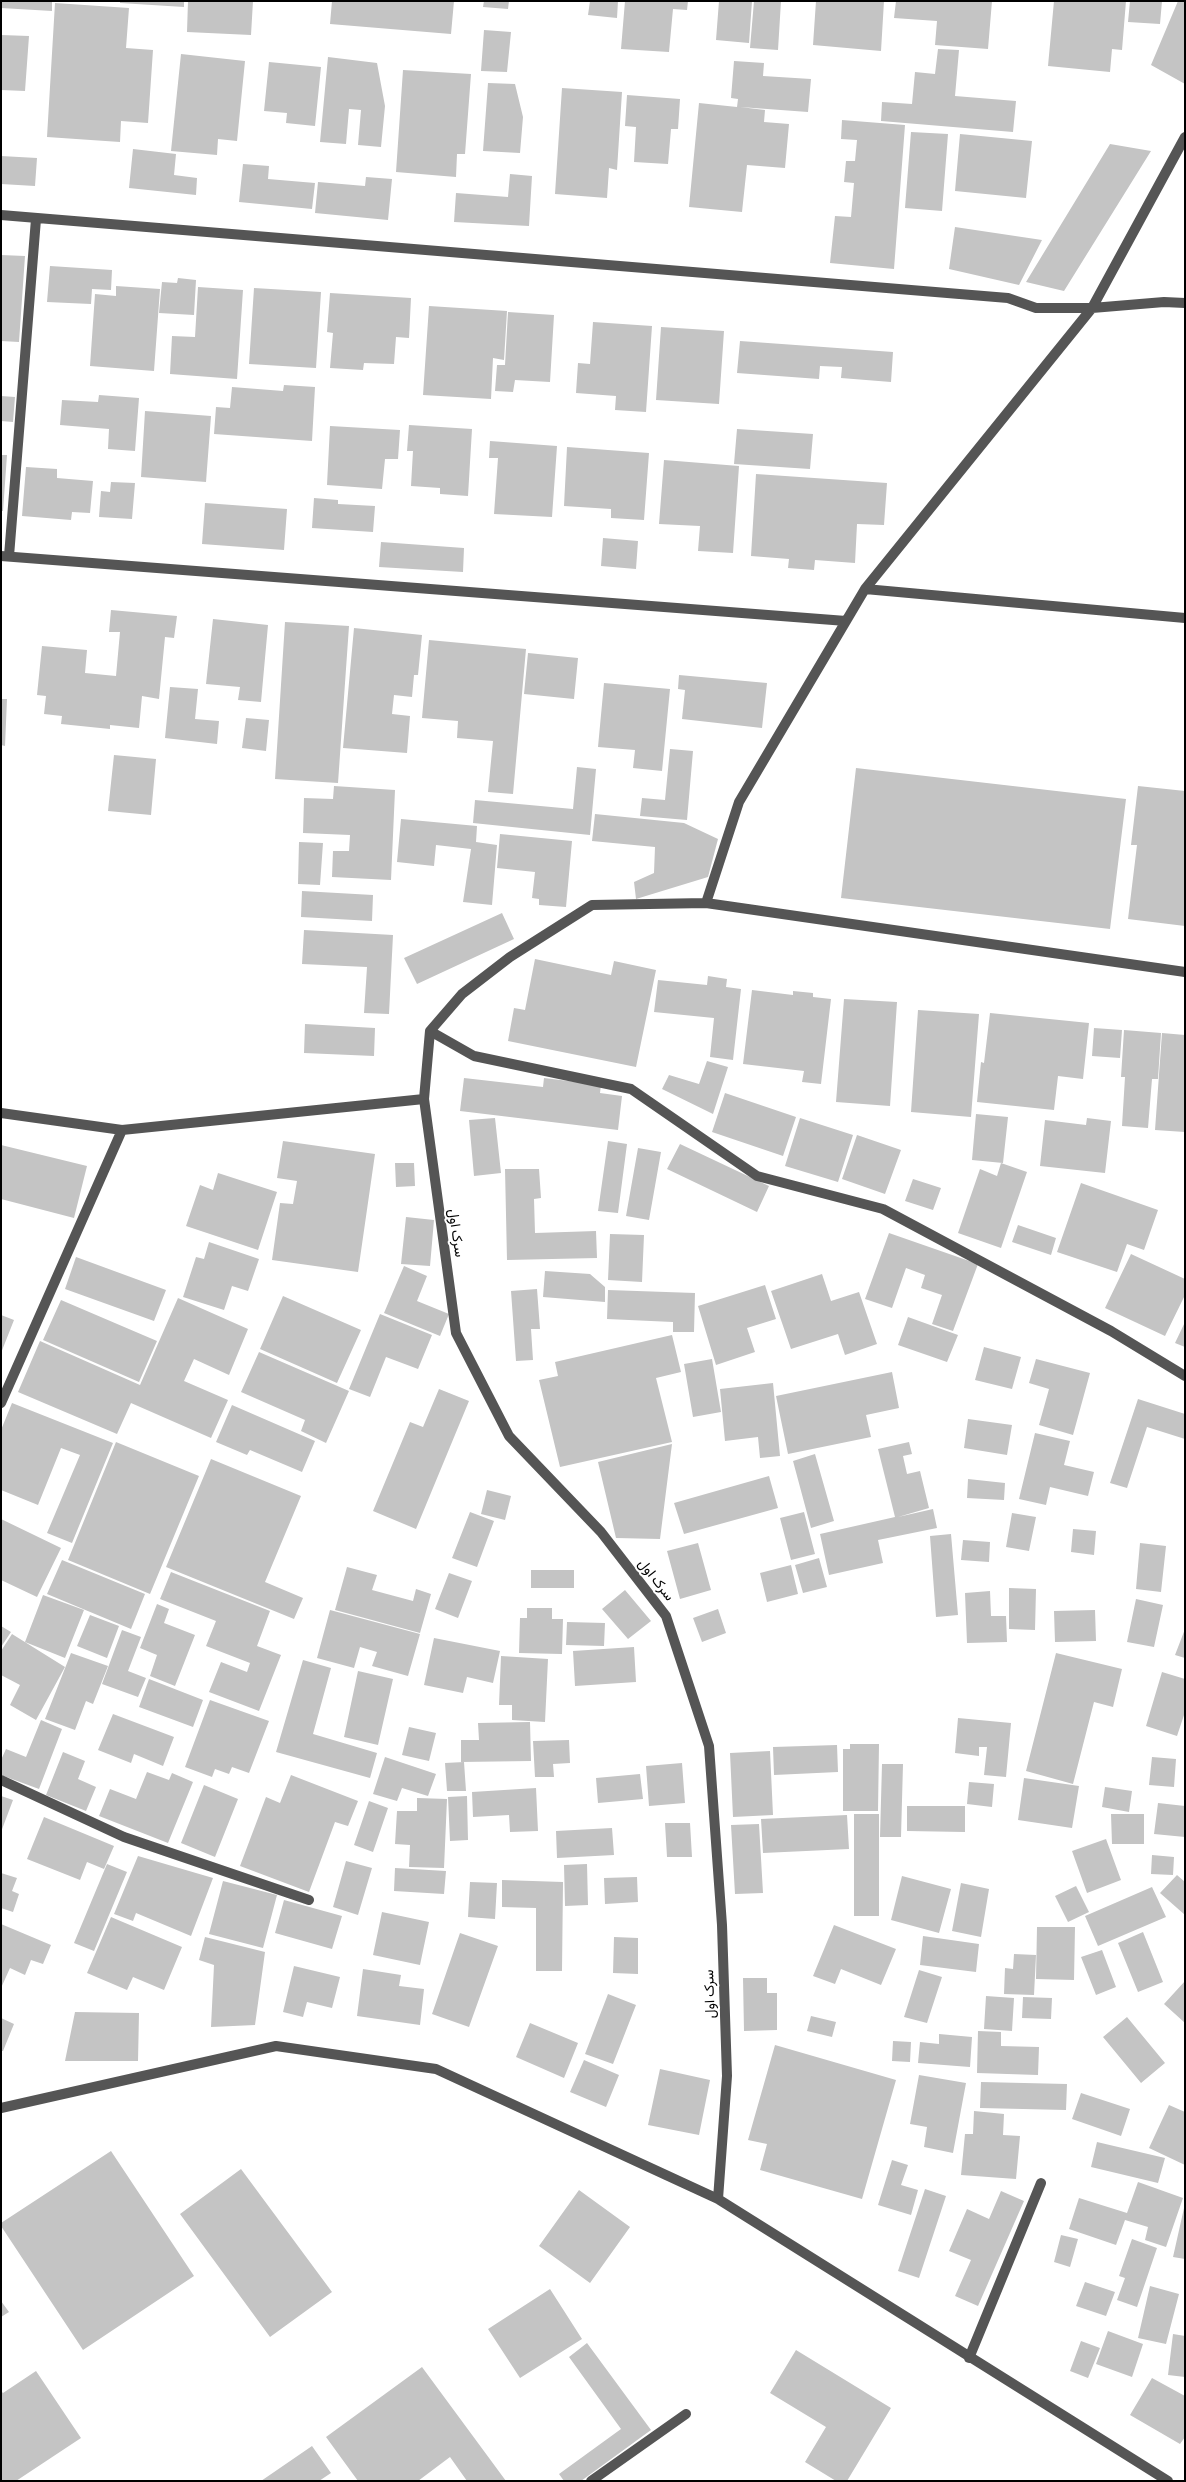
<!DOCTYPE html>
<meta charset="utf-8">
<style>
body{margin:0}
#map{position:relative;width:1186px;height:2482px;overflow:hidden;background:#fff;font-family:"PT Sans Narrow",sans-serif}
canvas{display:block}
.frame{position:absolute;inset:0;border:2px solid #000;pointer-events:none}
</style>
<div id="map">
<canvas width="1186" height="2482"></canvas>
<div class="frame"></div>
</div>
<script>
const c = document.querySelector('canvas').getContext('2d');
c.lineJoin = 'round';
function fillPath(path, color) { c.fillStyle = color; c.fill(path, 'evenodd'); }
const shape = rows => new Path2D(rows.map(r => 'M' + r).join(''));
function trace(path, color, width, dash) { c.strokeStyle = color; c.lineWidth = width; c.lineCap = dash ? 'butt' : 'round'; c.setLineDash(dash || []); c.stroke(path); }
function write(font, color, halo, rows, align = 'center') {
  c.font = font + ' "PT Sans Narrow",Vazirmatn,sans-serif'; c.lineWidth = 4; c.setLineDash([]); c.textBaseline = 'middle'; c.strokeStyle = halo; c.fillStyle = color; for (const [text, x, y, turn = 0] of rows) {
    c.save(); c.translate(x, y); c.rotate((+turn || 0) * Math.PI / 180); c.textAlign = isNaN(turn) ? turn : align; if (halo) c.strokeText(text, 0, 0); c.fillText(text, 0, 0); c.restore();
  }
}
const building = shape([
 [1,1,52,1,52,11,1,8],
 [120,1,184,1,184,7,120,3],
 [188,1,253,1,251,35,187,32],
 [332,1,454,1,451,34,330,24],
 [484,1,509,1,508,9,483,7],
 [590,1,618,1,617,18,588,15],
 [625,1,688,1,687,10,673,9,669,52,621,49],
 [719,1,752,1,749,43,716,40],
 [754,1,781,1,778,50,750,48],
 [816,1,884,1,881,51,813,45],
 [896,1,992,1,988,49,935,45,937,21,894,18],
 [1054,1,1126,1,1122,50,1112,49,1110,72,1048,66],
 [1130,1,1162,1,1160,24,1128,22],
 [1178,1,1185,1,1185,84,1151,65],
 [55,3,129,8,126,48,153,50,148,123,121,121,120,142,47,137],
 [484,30,511,32,507,72,481,71],
 [1,35,29,36,25,91,1,90],
 [938,49,959,50,955,96,1016,101,1013,132,881,121,882,102,912,104,915,72,935,74],
 [181,54,245,61,237,141,218,139,217,155,171,151],
 [328,57,377,63,385,106,381,147,358,145,361,110,349,109,346,144,320,142],
 [734,61,764,63,763,76,811,79,808,112,740,107,765,110,764,122,789,124,785,168,747,165,742,212,689,207,699,103,737,107,738,99,731,98],
 [269,62,321,67,315,126,286,123,287,113,264,111],
 [403,70,471,74,465,154,457,154,456,177,396,172],
 [488,83,515,84,523,117,520,153,483,151],
 [562,88,622,92,617,170,609,168,607,198,555,194],
 [627,95,680,99,678,129,671,129,668,164,634,162,636,127,625,126],
 [842,120,905,125,894,269,830,263,835,216,851,217,854,183,844,182,846,161,855,161,857,140,841,139],
 [911,132,948,134,942,211,905,208],
 [960,134,1032,141,1026,198,955,191],
 [1110,144,1151,151,1064,291,1026,282],
 [133,149,176,154,174,175,197,178,196,195,129,188],
 [1,156,37,158,35,186,1,184],
 [243,164,269,166,268,179,315,183,312,209,239,202],
 [510,174,532,176,529,226,454,222,456,193,508,197],
 [366,177,392,179,388,220,315,213,318,182,365,186],
 [955,227,1042,240,1019,285,949,269],
 [1,255,25,256,19,342,1,341],
 [50,266,112,270,111,290,92,289,91,304,47,302],
 [178,278,196,280,194,315,159,313,162,282,177,283],
 [116,286,160,289,154,371,90,366,95,294,116,296],
 [198,287,243,290,237,379,170,374,172,336,195,337],
 [254,288,321,292,316,368,249,364],
 [330,293,411,298,409,338,396,337,394,364,364,363,363,370,330,368,333,333,327,332],
 [429,306,507,311,504,360,493,358,491,399,423,395],
 [508,312,554,315,550,382,515,380,513,392,495,391,497,365,505,365],
 [593,322,652,326,646,412,615,410,616,396,576,393,578,363,590,364],
 [661,327,724,331,719,404,656,400],
 [740,341,893,352,891,382,841,378,842,367,820,366,819,379,737,373],
 [284,385,315,387,312,441,214,434,216,407,230,408,232,387,283,391],
 [99,395,139,398,135,451,108,449,109,429,60,425,62,400,98,402],
 [1,396,15,397,13,422,1,421],
 [145,411,211,416,206,482,141,477],
 [409,425,472,429,468,496,440,494,440,488,411,486,413,451,407,451],
 [330,426,400,430,398,459,385,459,382,489,327,485],
 [737,429,813,434,810,469,734,464],
 [490,441,557,446,552,517,494,514,498,458,489,458],
 [567,447,649,453,644,520,611,518,611,509,564,506],
 [1,455,7,455,3,511,1,511],
 [664,460,739,466,733,553,698,551,700,526,659,524],
 [26,467,57,469,57,478,93,481,90,513,72,512,71,520,22,516],
 [756,474,887,483,884,525,857,524,855,563,815,560,814,570,788,568,789,559,751,556],
 [111,482,135,483,132,519,99,517,101,491,110,492],
 [314,498,338,500,338,504,375,506,373,532,312,528],
 [205,503,287,509,284,550,202,544],
 [603,538,638,541,636,569,601,566],
 [381,542,464,548,463,572,379,567],
 [111,610,177,616,174,638,165,637,159,699,142,696,139,728,110,725,110,729,61,724,62,716,44,714,46,696,37,695,42,646,87,650,85,673,116,676,120,632,109,632],
 [213,619,268,625,261,702,238,700,240,687,206,684],
 [285,622,349,626,338,783,275,779],
 [354,628,422,635,418,675,414,675,412,697,394,695,392,714,410,716,407,753,343,748],
 [429,640,526,649,513,794,488,792,493,741,457,738,458,721,422,718],
 [528,653,578,658,574,699,524,694],
 [679,675,767,683,762,728,682,719,685,690,678,689],
 [604,683,670,689,662,771,633,768,635,750,598,747],
 [170,687,198,689,195,719,219,721,217,744,165,738],
 [1,699,7,699,5,746,1,745],
 [246,718,269,720,266,751,242,748],
 [670,749,693,751,687,820,640,816,642,798,665,800],
 [114,755,156,759,151,815,108,811],
 [577,767,596,769,590,835,473,823,475,800,573,809],
 [856,768,1126,799,1110,929,841,898],
 [334,786,395,790,391,880,332,877,333,851,349,851,350,835,303,833,304,798,333,799],
 [1138,786,1185,791,1185,926,1128,919,1137,845,1131,845],
 [595,814,684,823,718,839,708,877,636,899,634,882,654,873,655,847,592,841],
 [401,819,477,826,476,842,497,845,492,905,463,902,471,849,436,845,434,866,397,862],
 [500,834,572,841,566,907,539,905,539,899,532,898,535,872,497,868],
 [299,842,323,843,320,885,298,884],
 [302,891,373,895,372,921,301,917],
 [502,913,514,939,417,984,404,958],
 [304,930,393,935,389,1014,364,1013,367,967,302,964],
 [535,959,611,975,614,961,656,970,636,1067,508,1041,514,1008,525,1010],
 [708,976,727,979,726,987,741,989,733,1060,710,1057,714,1018,654,1012,658,980,707,985],
 [752,990,793,995,793,991,813,993,813,997,831,999,821,1084,802,1082,804,1071,743,1064],
 [844,999,897,1002,890,1106,836,1102],
 [918,1010,979,1014,971,1117,911,1112],
 [990,1013,1089,1023,1083,1079,1058,1076,1054,1110,977,1102,981,1062,984,1063],
 [305,1024,375,1028,374,1056,304,1053],
 [1094,1028,1122,1030,1120,1058,1092,1056],
 [1124,1030,1161,1033,1158,1079,1152,1079,1148,1128,1122,1126,1125,1077,1121,1077],
 [1162,1033,1185,1035,1185,1132,1155,1130],
 [707,1061,728,1067,713,1114,662,1089,669,1075,699,1084],
 [464,1078,543,1087,544,1078,601,1085,600,1093,622,1096,618,1130,460,1111],
 [725,1093,796,1117,783,1156,712,1132],
 [976,1114,1008,1117,1003,1163,972,1160],
 [495,1118,501,1173,474,1176,469,1120],
 [800,1118,853,1135,838,1182,785,1166],
 [1087,1118,1111,1121,1105,1173,1040,1166,1045,1120,1086,1125],
 [857,1135,901,1150,885,1194,842,1179],
 [283,1141,375,1154,358,1272,272,1260,280,1203,293,1204,297,1181,277,1178],
 [608,1141,627,1144,618,1213,598,1211],
 [680,1144,769,1186,757,1212,667,1169],
 [1,1145,87,1166,74,1218,1,1199],
 [638,1148,661,1152,649,1220,626,1216],
 [395,1163,414,1163,415,1186,396,1187],
 [1001,1163,1027,1172,1001,1248,958,1233,980,1169,997,1176],
 [505,1169,539,1169,541,1198,534,1199,535,1233,596,1231,597,1258,507,1260],
 [218,1173,277,1192,258,1250,186,1226,200,1185,213,1190],
 [913,1179,941,1188,933,1210,905,1201],
 [1081,1183,1158,1210,1144,1250,1127,1244,1117,1272,1057,1252],
 [406,1217,434,1220,430,1266,401,1264],
 [1018,1225,1056,1238,1051,1255,1012,1242],
 [889,1233,978,1264,953,1331,932,1324,942,1295,921,1288,925,1275,906,1268,892,1308,865,1299],
 [610,1234,644,1235,642,1282,608,1280],
 [209,1242,259,1259,248,1291,232,1286,224,1310,183,1297,196,1257,204,1259],
 [1131,1254,1185,1279,1185,1295,1165,1336,1105,1308],
 [76,1257,166,1290,154,1321,65,1289],
 [404,1266,427,1276,417,1301,449,1314,440,1336,384,1313],
 [545,1271,590,1274,605,1287,605,1302,543,1297],
 [822,1274,831,1301,859,1292,877,1344,845,1355,838,1334,791,1349,771,1291],
 [765,1285,776,1319,747,1328,755,1352,716,1365,698,1306],
 [537,1289,540,1329,531,1329,533,1360,516,1361,511,1291],
 [608,1290,695,1293,694,1332,673,1332,673,1322,607,1319],
 [283,1296,361,1330,337,1383,260,1349],
 [178,1298,248,1329,229,1375,194,1359,184,1381,228,1400,211,1438,131,1403,117,1434,18,1392,40,1341,140,1385],
 [61,1300,157,1341,139,1382,43,1340],
 [380,1314,432,1335,418,1369,386,1357,370,1397,349,1389],
 [1,1315,14,1320,1,1353],
 [908,1317,958,1335,947,1362,898,1345],
 [1185,1322,1185,1347,1175,1343],
 [672,1335,681,1372,656,1378,672,1442,560,1467,539,1380,558,1376,555,1362],
 [984,1347,1021,1357,1012,1389,975,1380],
 [259,1352,349,1391,326,1443,301,1431,305,1420,241,1392],
 [712,1359,721,1412,693,1417,684,1364],
 [1036,1359,1090,1373,1073,1435,1039,1425,1049,1389,1029,1383],
 [892,1372,899,1408,866,1415,871,1437,788,1454,776,1396],
 [773,1383,780,1456,760,1458,758,1437,725,1441,720,1389],
 [439,1389,469,1401,416,1529,373,1511,410,1422,423,1427],
 [1138,1399,1185,1414,1185,1439,1147,1427,1127,1488,1110,1483],
 [12,1403,113,1443,72,1543,47,1533,80,1455,61,1448,38,1505,1,1490,1,1430],
 [232,1405,315,1441,302,1472,250,1450,247,1455,216,1442],
 [968,1419,1012,1425,1007,1455,964,1448],
 [1035,1433,1070,1441,1064,1465,1094,1472,1088,1496,1050,1487,1046,1505,1019,1499],
 [116,1442,199,1476,150,1594,68,1560],
 [909,1442,912,1454,903,1456,907,1474,920,1471,929,1508,898,1517,933,1509,937,1528,878,1540,883,1563,829,1575,820,1534,895,1517,878,1449],
 [672,1444,660,1539,616,1538,598,1462],
 [815,1454,834,1521,811,1528,793,1461],
 [211,1459,301,1496,265,1582,303,1598,294,1619,166,1567],
 [769,1476,778,1508,684,1534,674,1503],
 [968,1479,1005,1483,1004,1500,967,1498],
 [487,1490,511,1496,505,1520,481,1514],
 [470,1512,494,1521,477,1567,452,1558],
 [804,1512,815,1554,791,1560,780,1518],
 [1012,1513,1036,1517,1029,1551,1006,1547],
 [1,1519,61,1548,37,1597,1,1580],
 [1073,1529,1096,1531,1094,1555,1071,1552],
 [951,1534,958,1615,936,1617,930,1536],
 [963,1540,990,1542,989,1562,961,1560],
 [698,1543,711,1590,680,1599,667,1551],
 [1140,1543,1166,1546,1161,1592,1136,1589],
 [819,1558,827,1587,803,1593,795,1565],
 [62,1560,145,1594,131,1629,47,1594],
 [791,1565,798,1594,767,1602,760,1573],
 [347,1567,377,1575,372,1590,413,1601,416,1589,431,1594,420,1633,335,1610],
 [531,1570,574,1570,574,1588,531,1588],
 [171,1572,270,1611,257,1646,281,1655,259,1711,209,1692,221,1662,247,1672,250,1663,206,1646,216,1621,160,1599],
 [449,1573,472,1581,458,1618,435,1609],
 [1009,1588,1036,1589,1035,1630,1009,1629],
 [625,1590,651,1621,628,1639,602,1609],
 [990,1591,991,1616,1006,1616,1007,1642,967,1643,965,1593],
 [43,1595,84,1610,65,1658,25,1642],
 [1136,1599,1163,1605,1154,1647,1127,1642],
 [157,1604,169,1609,164,1623,195,1635,175,1686,150,1676,157,1655,140,1648],
 [527,1608,552,1608,552,1619,563,1619,562,1654,519,1653,520,1618,527,1618],
 [718,1609,726,1633,702,1642,693,1618],
 [330,1610,420,1634,408,1676,372,1666,377,1652,360,1647,354,1668,317,1658],
 [1095,1610,1096,1641,1055,1642,1054,1611],
 [90,1615,119,1626,107,1658,77,1646],
 [567,1622,605,1623,604,1646,566,1645],
 [1,1626,11,1632,1,1647],
 [1185,1629,1185,1658,1175,1655],
 [122,1630,141,1637,128,1671,146,1678,138,1697,102,1684],
 [12,1634,65,1667,36,1720,10,1705,20,1685,1,1675,1,1651],
 [434,1638,500,1651,493,1683,467,1677,463,1693,424,1685],
 [634,1647,636,1682,575,1686,573,1651],
 [71,1653,108,1666,93,1704,86,1701,75,1730,45,1719],
 [1056,1653,1122,1669,1113,1707,1094,1702,1073,1784,1026,1771],
 [501,1656,548,1659,545,1722,512,1720,512,1705,499,1705],
 [303,1660,331,1668,313,1734,377,1753,370,1778,276,1752],
 [358,1671,393,1679,378,1745,344,1737],
 [1162,1672,1185,1679,1185,1712,1177,1736,1146,1726],
 [149,1679,203,1700,193,1727,139,1707],
 [210,1700,269,1721,249,1773,232,1767,229,1774,215,1769,212,1777,185,1767],
 [113,1714,174,1737,163,1766,134,1754,131,1763,98,1750],
 [958,1718,1011,1723,1006,1777,984,1775,987,1747,979,1747,979,1756,955,1753],
 [41,1720,62,1729,39,1789,1,1775,1,1760,6,1749,26,1757],
 [530,1722,531,1761,461,1762,461,1740,479,1740,478,1723],
 [409,1727,436,1733,429,1761,402,1755],
 [569,1740,570,1763,553,1764,554,1777,535,1777,533,1741],
 [850,1744,879,1744,878,1811,843,1811,843,1749,850,1749],
 [837,1745,838,1772,774,1775,773,1747],
 [770,1751,773,1815,733,1817,730,1753],
 [63,1752,85,1761,78,1779,96,1787,86,1811,46,1795],
 [385,1757,436,1774,428,1796,402,1788,397,1801,373,1794],
 [1152,1757,1176,1759,1174,1787,1149,1785],
 [464,1762,466,1791,447,1791,445,1763],
 [682,1763,685,1803,649,1806,646,1766],
 [882,1764,903,1764,901,1837,880,1837],
 [147,1772,169,1780,172,1773,193,1782,168,1843,99,1816,110,1789,136,1799],
 [640,1774,643,1799,598,1803,596,1778],
 [291,1775,358,1801,348,1826,335,1822,309,1892,240,1866,266,1797,280,1803],
 [1024,1778,1079,1786,1072,1828,1018,1820],
 [969,1782,994,1784,992,1807,967,1804],
 [204,1785,238,1799,215,1857,181,1843],
 [1105,1787,1132,1791,1129,1812,1102,1807],
 [536,1788,538,1831,510,1832,509,1815,473,1817,472,1792],
 [1,1796,13,1800,1,1832],
 [467,1796,468,1840,450,1841,448,1797],
 [417,1798,447,1799,444,1868,409,1867,410,1845,395,1844,397,1811,417,1811],
 [369,1801,388,1808,373,1852,354,1845],
 [1158,1803,1185,1806,1185,1837,1154,1834],
 [907,1806,965,1806,965,1832,907,1831],
 [854,1814,879,1814,879,1916,854,1916],
 [1111,1814,1144,1814,1144,1844,1112,1844],
 [847,1815,849,1849,763,1853,761,1819],
 [44,1817,114,1846,104,1869,87,1862,80,1880,27,1859],
 [665,1823,690,1823,692,1857,667,1857],
 [759,1824,763,1893,735,1894,731,1825],
 [612,1828,614,1855,557,1858,556,1831],
 [1106,1839,1121,1880,1087,1893,1072,1851],
 [1152,1855,1174,1857,1173,1875,1151,1874],
 [138,1856,213,1878,191,1936,136,1913,133,1921,114,1914],
 [346,1861,372,1868,358,1915,333,1907],
 [107,1864,127,1872,94,1951,74,1943],
 [587,1864,588,1905,565,1906,564,1865],
 [395,1868,446,1871,444,1894,394,1891],
 [1,1873,17,1878,12,1891,19,1894,13,1912,1,1908],
 [1177,1875,1185,1882,1185,1915,1160,1893],
 [902,1876,951,1889,939,1933,891,1920],
 [637,1877,638,1902,605,1904,604,1878],
 [502,1880,563,1882,562,1971,536,1971,536,1908,502,1907],
 [223,1881,277,1895,263,1948,209,1934],
 [470,1882,497,1883,495,1919,468,1917],
 [961,1883,989,1889,981,1937,952,1931],
 [1076,1886,1089,1912,1068,1922,1055,1896],
 [1152,1887,1166,1917,1098,1946,1085,1916],
 [284,1900,342,1916,332,1949,275,1933],
 [382,1912,429,1922,420,1965,373,1955],
 [111,1917,182,1947,164,1990,133,1977,127,1990,87,1973],
 [1,1924,51,1945,43,1964,31,1960,25,1975,10,1968,1,1988],
 [834,1925,896,1949,881,1985,841,1969,835,1984,813,1976],
 [1037,1927,1075,1927,1074,1980,1036,1979],
 [1143,1932,1163,1982,1138,1992,1118,1943],
 [460,1933,498,1946,469,2027,432,2014],
 [923,1936,979,1944,976,1972,920,1965],
 [205,1937,265,1952,255,2025,211,2027,214,1965,199,1960],
 [614,1937,638,1938,638,1974,613,1973],
 [1102,1950,1116,1987,1096,1995,1081,1957],
 [1014,1954,1036,1955,1034,1995,1004,1994,1005,1968,1013,1969],
 [294,1966,340,1977,332,2008,307,2002,303,2017,283,2012],
 [363,1969,401,1975,399,1986,424,1989,420,2025,357,2016],
 [919,1970,942,1977,927,2023,904,2017],
 [743,1978,767,1978,767,1993,777,1993,777,2030,744,2031],
 [1185,1981,1185,2023,1164,2004],
 [608,1994,636,2005,613,2064,585,2054],
 [986,1996,1014,1998,1012,2031,984,2029],
 [1023,1997,1052,1998,1051,2019,1022,2018],
 [75,2012,139,2013,138,2061,65,2061],
 [811,2016,836,2022,832,2037,807,2031],
 [1127,2017,1165,2063,1141,2083,1103,2037],
 [1,2018,14,2024,3,2051,1,2051],
 [530,2023,578,2043,564,2078,516,2057],
 [978,2031,1001,2032,1001,2046,1039,2047,1038,2075,977,2073],
 [939,2034,972,2037,970,2067,918,2063,920,2042,939,2044],
 [893,2041,911,2042,910,2062,892,2061],
 [775,2045,896,2080,862,2199,760,2170,767,2144,748,2140],
 [584,2060,619,2075,606,2107,570,2092],
 [660,2069,710,2080,699,2135,648,2125],
 [919,2075,966,2083,953,2153,924,2147,927,2127,910,2124],
 [981,2082,1067,2084,1066,2110,980,2108],
 [1081,2093,1130,2109,1121,2136,1072,2119],
 [1169,2105,1185,2112,1185,2165,1149,2148],
 [974,2111,1004,2114,1003,2135,1020,2136,1016,2179,961,2175,965,2134,973,2134],
 [1097,2142,1165,2158,1158,2183,1091,2167],
 [111,2151,194,2276,83,2350,1,2226,1,2223],
 [892,2160,908,2165,901,2185,918,2190,911,2215,878,2205],
 [241,2169,332,2292,270,2337,180,2214],
 [1138,2182,1183,2198,1166,2247,1145,2240,1148,2227,1125,2220,1116,2245,1069,2229,1079,2198,1127,2213],
 [925,2189,946,2196,919,2278,898,2271],
 [579,2190,630,2227,590,2283,539,2246],
 [1001,2191,1024,2201,978,2306,955,2296,971,2260,949,2251,967,2209,989,2219],
 [1184,2208,1185,2208,1185,2259,1173,2257],
 [1061,2235,1078,2239,1070,2267,1054,2262],
 [1132,2239,1157,2248,1137,2307,1117,2300,1125,2278,1119,2276],
 [1085,2282,1115,2292,1106,2316,1076,2306],
 [1150,2286,1179,2294,1166,2344,1138,2338],
 [550,2289,582,2339,520,2378,488,2329],
 [1,2301,9,2312,1,2317],
 [1108,2331,1143,2344,1132,2377,1096,2364],
 [1173,2334,1185,2336,1185,2377,1168,2375],
 [1081,2341,1100,2348,1088,2378,1070,2371],
 [587,2343,651,2430,581,2481,564,2481,559,2474,621,2429,569,2357],
 [796,2350,891,2408,847,2481,836,2481,805,2462,826,2427,770,2393],
 [422,2367,506,2481,467,2481,450,2457,418,2481,358,2481,326,2437],
 [36,2371,81,2438,16,2481,1,2481,1,2391,3,2393],
 [1152,2378,1185,2396,1185,2437,1180,2444,1130,2415],
 [312,2446,331,2473,319,2481,261,2481]
]);
const street = shape([
 [1,215,1008,298,1036,308,1092,308,1164,302,1185,303],
 [1,556,846,621],
 [9,556,36,219],
 [865,589,1185,618],
 [706,903,739,802,865,589,1092,308,1185,137],
 [430,1031,424,1099,456,1333,509,1436,601,1532,666,1616,709,1746,722,1925,727,2076,718,2199],
 [430,1031,474,1056,631,1089,757,1176,883,1209,1111,1331,1185,1376],
 [430,1031,462,994,510,957,592,905,706,903,1185,972],
 [1,1113,122,1130,424,1099],
 [1,1403,122,1130],
 [1,1780,124,1837,309,1900],
 [1,2108,276,2046,436,2069,718,2199,1168,2481],
 [969,2358,1041,2183],
 [591,2481,686,2414]
]);
const streetNames = [
 ["سرک اول",456,1233,82],
 ["سرک اول",656,1580,52],
 ["سرک اول",710,1994,-92]
];
fillPath(building, '#c4c4c4');
trace(street, '#555', 10);
write('14px', '#000', '#fff', streetNames);
</script>
